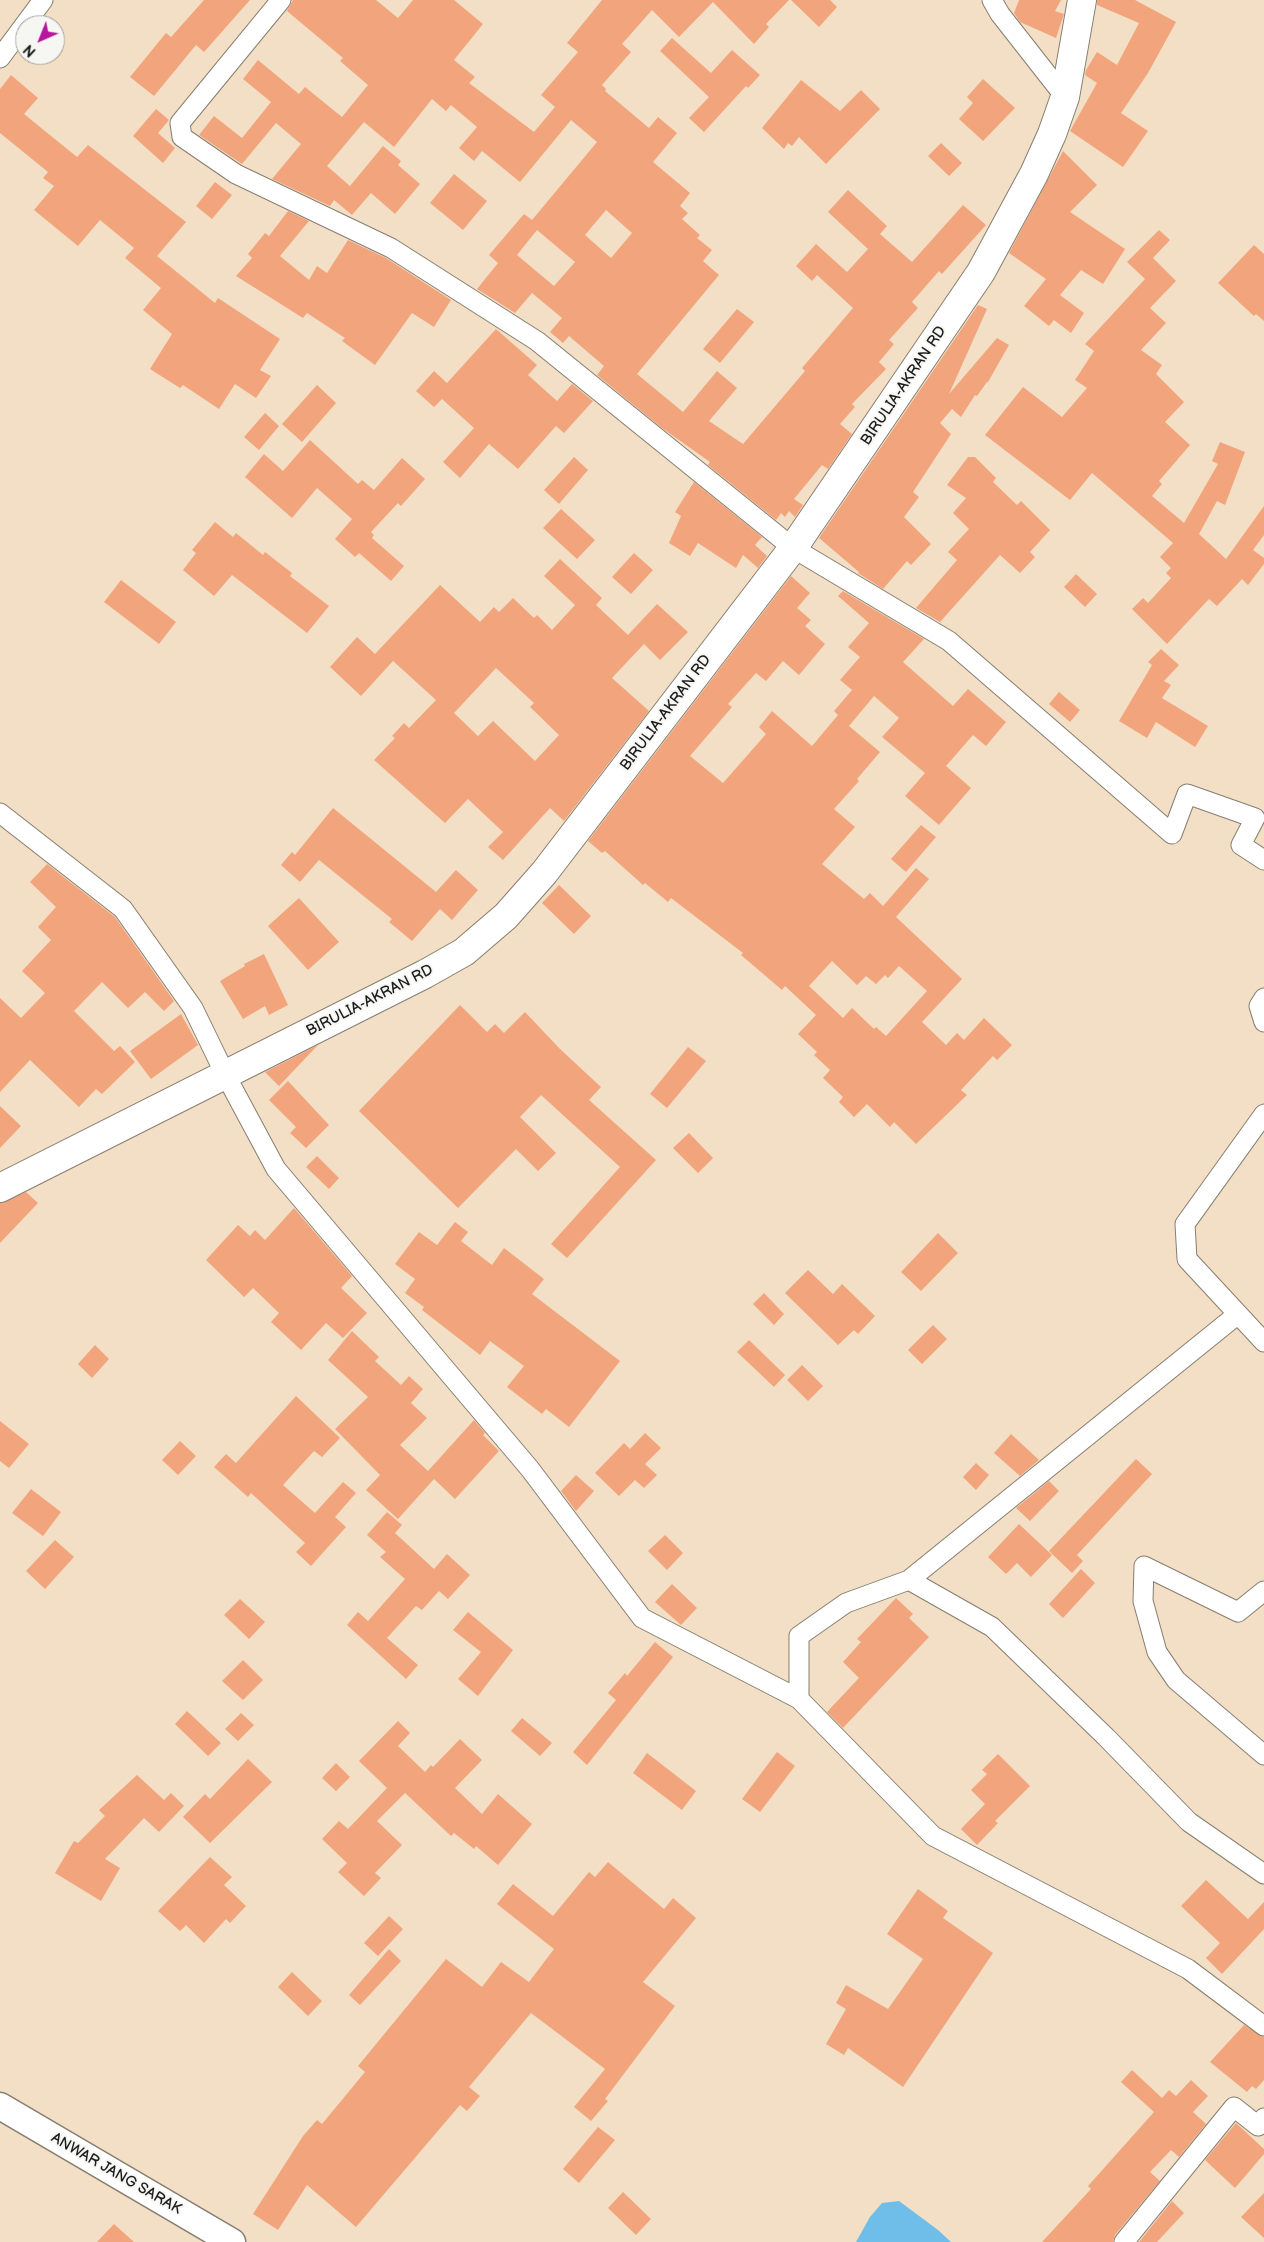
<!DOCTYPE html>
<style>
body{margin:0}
#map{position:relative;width:1264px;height:2242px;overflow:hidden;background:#f2dfc5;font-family:"Balsamiq Sans",sans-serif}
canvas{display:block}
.north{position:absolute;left:15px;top:15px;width:50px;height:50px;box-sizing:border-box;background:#f6f6f2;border:1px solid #9f9f9c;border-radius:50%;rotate:224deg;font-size:14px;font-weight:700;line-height:20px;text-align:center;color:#1c1c1c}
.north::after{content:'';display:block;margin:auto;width:18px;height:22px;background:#b5179e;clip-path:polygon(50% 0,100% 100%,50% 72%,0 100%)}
</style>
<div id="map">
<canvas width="1264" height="2242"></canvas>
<div class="north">N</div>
</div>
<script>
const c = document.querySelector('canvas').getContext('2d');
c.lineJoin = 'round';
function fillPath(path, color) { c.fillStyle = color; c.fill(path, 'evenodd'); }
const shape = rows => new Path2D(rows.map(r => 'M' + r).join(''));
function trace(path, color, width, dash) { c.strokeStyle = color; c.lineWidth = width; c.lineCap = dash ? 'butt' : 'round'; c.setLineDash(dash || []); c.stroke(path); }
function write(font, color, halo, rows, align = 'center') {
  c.font = font + ' "Balsamiq Sans",sans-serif'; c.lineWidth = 4; c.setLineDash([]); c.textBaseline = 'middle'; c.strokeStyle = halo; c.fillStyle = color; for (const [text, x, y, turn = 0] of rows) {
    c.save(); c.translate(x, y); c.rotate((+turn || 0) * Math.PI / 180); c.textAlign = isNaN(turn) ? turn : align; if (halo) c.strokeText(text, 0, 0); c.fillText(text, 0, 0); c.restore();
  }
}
const water = shape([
 [899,2201,938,2230,951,2242,856,2242,870,2217,882,2203]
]);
const building = shape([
 [204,0,250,0,204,52,196,45,154,96,130,77,166,33,171,37],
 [293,0,376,0,398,18,413,0,454,0,483,24,454,60,475,77,469,83,534,132,555,107,541,95,578,52,567,43,602,0,789,0,766,24,769,27,754,44,713,2,679,37,652,10,622,44,631,52,602,85,606,89,605,91,649,128,658,117,677,133,653,162,690,193,680,206,688,213,682,219,700,235,697,238,712,250,703,261,719,275,637,374,683,412,717,371,737,388,709,421,743,444,805,371,802,368,853,308,817,275,812,281,796,266,816,244,847,272,868,249,828,212,848,190,887,226,880,234,912,262,963,205,986,225,942,274,939,271,912,302,918,308,889,340,894,344,879,362,886,369,852,404,855,407,840,424,852,434,828,469,822,465,794,499,803,505,795,517,789,511,785,517,781,513,776,520,708,465,710,462,662,428,597,375,604,366,569,336,563,343,550,332,562,318,532,293,515,313,477,289,498,263,489,255,524,214,532,220,597,142,571,120,520,182,482,151,474,161,459,148,477,127,451,105,446,111,432,99,394,147,364,122,327,166,350,186,383,146,401,161,398,165,420,184,395,214,371,193,352,215,334,200,330,206,272,179,301,144,276,123,242,164,199,135,214,116,242,138,271,102,243,79,258,60,299,94,305,87,342,117,368,85,340,61,343,58,287,11],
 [606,210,632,233,611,258,585,235],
 [537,230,575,262,554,286,517,255],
 [791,0,830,0,837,7,819,27],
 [1019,0,1061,0,1055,11,1064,14,1056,38,1020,22,1014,13],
 [1097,0,1135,0,1176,22,1148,73,1121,113,1148,131,1123,167,1070,131,1097,83,1085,75,1086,70,1097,52,1117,65,1139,23,1097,5],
 [672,38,711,73,732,50,760,75,748,88,746,86,704,132,689,118,709,97,660,51],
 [11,75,38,98,24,114,77,157,88,145,186,222,157,256,215,303,218,298,280,339,260,370,271,376,256,398,235,384,219,409,183,385,180,388,150,369,172,334,143,310,161,288,125,258,134,248,100,220,78,246,34,210,54,186,43,178,48,172,0,133,0,89],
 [983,79,1015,108,983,141,959,119,973,103,967,97],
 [801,80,840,111,861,90,880,109,826,164,799,137,792,146,788,143,784,149,762,128],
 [156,109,169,120,158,133,175,148,163,163,133,136],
 [941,143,962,163,949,176,928,156],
 [1063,151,1097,185,1070,212,1125,249,1103,284,1081,270,1060,295,1084,313,1071,333,1054,320,1049,326,1024,306,1046,279,1009,253],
 [454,174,487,201,463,230,430,203],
 [215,182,232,195,212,219,196,206],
 [288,211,309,221,280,256,309,280,317,266,327,273,348,240,386,258,451,300,434,327,412,313,375,365,342,341,345,338,307,313,303,318,236,276,252,258,248,254,265,233,269,236],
 [1159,230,1170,240,1153,258,1176,281,1150,308,1166,323,1141,350,1162,365,1156,374,1184,402,1165,422,1190,445,1159,481,1162,484,1152,496,1184,523,1218,464,1212,461,1220,442,1245,452,1225,505,1217,501,1199,534,1226,559,1264,506,1264,535,1253,550,1264,558,1264,564,1248,585,1242,579,1217,606,1209,599,1167,644,1132,609,1143,598,1148,603,1171,578,1166,573,1171,568,1160,557,1173,543,1092,473,1070,500,985,435,1023,387,1062,417,1087,388,1075,380,1094,351,1085,344,1145,279,1127,262],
 [1254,245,1264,254,1264,321,1256,314,1254,316,1218,283],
 [978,305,987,309,949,394,997,338,1009,345,988,382,987,382,977,396,975,395,961,417,952,409,940,423,951,434,913,492,919,497,904,517,931,544,911,565,907,561,883,589,858,573,859,572,819,538],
 [737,309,754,322,720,363,703,349],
 [496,329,537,365,528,375,557,401,572,384,593,401,564,433,556,426,518,469,489,444,460,478,443,462,474,428,442,399,434,407,416,391,434,371,447,383],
 [317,385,336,403,302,442,282,424],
 [265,413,279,426,259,450,244,437],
 [310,440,358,484,362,480,374,490,402,458,425,479,401,506,398,503,371,532,374,535,372,538,404,566,391,581,359,553,355,557,335,539,352,519,317,488,292,518,245,477,264,454,283,471],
 [574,457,588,470,559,504,544,490],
 [968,457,975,457,996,478,993,482,1017,505,1021,501,1050,530,1030,552,1035,557,1020,573,1000,555,940,622,916,608,957,560,948,552,969,529,953,513,966,498,947,485],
 [694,482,762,537,755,545,767,556,758,568,743,555,736,568,698,543,690,556,669,543,681,516,675,512],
 [561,509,595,540,577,559,543,528],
 [215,522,233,537,236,533,263,555,265,552,292,573,290,576,329,606,307,633,232,575,214,596,183,570,196,553,192,550],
 [634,553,653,570,631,594,612,577],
 [560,559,602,598,596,605,628,635,657,604,688,632,660,660,644,644,612,678,649,711,564,821,550,808,503,860,488,847,503,832,468,799,445,823,374,760,395,738,392,736,404,723,409,728,436,700,393,661,361,696,330,667,357,637,375,654,440,585,480,622,494,607,499,612,513,598,534,618,537,615,552,630,575,605,544,576],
 [496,668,534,703,530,707,559,735,535,761,493,721,478,736,454,713],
 [1076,574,1097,594,1085,607,1064,587],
 [791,576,810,593,797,608,811,620,805,626,825,644,799,675,783,661,766,681,756,673,728,704,732,707,690,756,723,783,766,734,759,727,772,711,812,746,838,715,834,711,852,690,840,680,860,657,848,647,869,623,838,596,843,591,924,639,903,662,953,706,968,689,1006,722,986,746,973,735,946,766,971,788,939,825,905,796,925,773,882,737,899,718,874,696,849,726,880,752,857,779,859,781,834,809,855,827,822,864,864,899,870,893,883,906,916,868,929,879,896,917,962,979,922,1022,946,1045,957,1033,964,1040,984,1018,1012,1045,997,1060,993,1056,961,1090,967,1095,916,1144,894,1122,890,1127,867,1104,854,1117,839,1102,843,1097,823,1078,830,1070,814,1055,817,1052,798,1034,816,1015,785,986,782,990,741,955,743,953,671,898,668,902,645,883,643,885,605,851,602,853,588,841],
 [832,961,857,985,866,976,876,984,885,975,888,978,899,966,927,991,886,1036,876,1027,874,1029,852,1008,843,1018,809,986],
 [121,580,176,622,159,644,104,602],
 [1161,649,1179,665,1164,681,1171,685,1162,698,1208,726,1195,747,1156,722,1147,738,1119,721,1152,665,1148,662],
 [1059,692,1080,710,1070,722,1049,704],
 [333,808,436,892,456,870,478,890,452,920,440,909,412,941,389,922,392,919,319,860,300,882,281,865,292,852,295,855],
 [921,825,936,837,906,872,891,859],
 [47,864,115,917,174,1001,164,1011,145,992,128,1008,102,982,74,1011,114,1051,120,1046,135,1062,102,1094,96,1089,79,1107,30,1060,0,1092,0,998,21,1018,45,993,22,971,51,940,38,927,56,907,30,882],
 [559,885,591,916,574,934,542,903],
 [299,898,339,942,308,970,268,926],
 [264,954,288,1005,269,1015,265,1006,243,1019,220,981,245,966,244,964],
 [460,1005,487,1032,495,1024,504,1033,525,1012,560,1049,601,1087,589,1100,656,1160,567,1258,551,1244,620,1167,541,1095,520,1117,556,1153,538,1171,516,1149,458,1208,359,1111],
 [181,1014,198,1045,151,1079,130,1051],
 [318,1045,279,1086,265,1072],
 [688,1047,706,1061,667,1108,650,1094],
 [288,1081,329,1125,306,1148,290,1133,296,1127,269,1100],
 [0,1106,21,1126,0,1148],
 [689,1133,713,1158,698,1173,673,1148],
 [317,1156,339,1178,329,1189,306,1167],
 [26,1192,38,1203,0,1243,0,1203],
 [294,1208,352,1276,341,1288,367,1313,343,1338,326,1323,301,1350,271,1322,279,1313,253,1288,244,1297,206,1260,238,1225,250,1236,255,1230,265,1240],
 [455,1222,468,1232,461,1241,492,1265,504,1248,544,1279,532,1294,620,1361,569,1427,546,1409,542,1414,507,1387,524,1366,490,1341,480,1355,422,1310,424,1307,405,1293,415,1279,395,1264,419,1232,437,1245],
 [938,1233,958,1253,921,1291,901,1272],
 [808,1270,833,1294,842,1284,875,1316,858,1334,854,1330,838,1345,785,1293],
 [764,1293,784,1314,774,1325,753,1304],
 [933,1325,947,1339,922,1364,908,1350],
 [352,1331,379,1357,375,1361,401,1385,409,1376,423,1389,411,1403,427,1418,400,1445,428,1471,474,1420,485,1433,483,1435,499,1451,455,1499,434,1479,398,1519,366,1490,380,1475,335,1429,368,1397,328,1360],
 [749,1340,785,1375,774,1387,737,1352],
 [95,1345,109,1359,92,1378,78,1364],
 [802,1365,823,1386,808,1401,787,1380],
 [296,1396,340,1438,322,1457,314,1451,283,1485,315,1513,343,1482,356,1493,335,1517,346,1527,311,1566,296,1552,305,1543,251,1493,248,1497,214,1467,226,1454,236,1463],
 [0,1421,29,1444,9,1468,0,1461],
 [645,1433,661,1448,645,1464,657,1475,644,1488,635,1480,619,1496,595,1473,624,1443,630,1449],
 [1011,1434,1039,1460,1020,1476,994,1453],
 [180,1441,196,1456,178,1475,162,1460],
 [1136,1459,1152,1474,1077,1555,1083,1561,1072,1573,1049,1551],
 [976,1463,989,1475,976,1490,963,1477],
 [576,1475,594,1491,576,1511,561,1491],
 [1049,1481,1059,1491,1030,1521,1016,1508],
 [31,1489,61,1512,43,1536,12,1513],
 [387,1512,402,1525,395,1533,434,1569,447,1554,470,1575,448,1599,439,1591,422,1610,416,1606,387,1638,418,1665,406,1679,347,1625,358,1612,368,1621,405,1579,380,1557,386,1552,367,1535],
 [1019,1524,1052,1555,1031,1577,1017,1563,1006,1574,988,1557],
 [665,1535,683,1553,667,1570,648,1551],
 [55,1540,74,1557,45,1589,26,1571],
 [1081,1569,1095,1583,1063,1618,1049,1604],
 [672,1584,697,1608,681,1625,655,1602],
 [896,1598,913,1614,909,1618,929,1637,843,1728,827,1712,859,1678,843,1662,861,1642,857,1639],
 [240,1599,265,1622,249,1639,224,1615],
 [468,1612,513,1650,478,1696,458,1679,481,1652,453,1630],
 [655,1642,673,1657,587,1765,573,1752,616,1700,608,1693,625,1673,627,1676],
 [243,1660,263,1680,243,1700,222,1681],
 [187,1711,221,1743,208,1756,175,1724],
 [241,1713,254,1725,238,1741,225,1729],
 [522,1718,552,1743,540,1756,511,1731],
 [398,1721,410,1733,398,1746,425,1772,431,1765,433,1767,460,1739,482,1760,455,1788,482,1814,498,1794,532,1824,498,1865,476,1846,474,1849,454,1833,451,1836,405,1793,377,1821,402,1845,375,1873,381,1878,364,1896,338,1872,347,1863,322,1839,339,1821,348,1829,387,1788,359,1761],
 [777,1752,795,1766,760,1812,742,1799],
 [647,1753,696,1791,682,1810,633,1773],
 [998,1754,1030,1786,995,1821,998,1823,977,1845,961,1829,985,1804,971,1790,987,1774,982,1770],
 [248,1759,272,1782,210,1843,183,1817,205,1794,210,1799],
 [336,1763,350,1777,336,1791,322,1778],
 [137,1775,164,1800,171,1793,184,1806,159,1832,144,1818,105,1859,120,1868,101,1901,55,1873,74,1841,78,1843,105,1816,99,1810],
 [210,1857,232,1877,224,1885,246,1906,230,1923,226,1919,204,1943,186,1925,180,1931,158,1911],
 [608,1862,664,1909,673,1898,696,1918,643,1982,675,2006,605,2099,608,2101,591,2121,574,2107,605,2069,531,2013,469,2087,480,2096,467,2111,460,2105,356,2227,307,2185,278,2230,253,2214,303,2136,317,2120,322,2124,365,2072,358,2066,446,1959,482,1987,501,1962,529,1982,554,1949,497,1904,513,1884,553,1916,589,1872,595,1877],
 [1206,1880,1248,1919,1264,1902,1264,1929,1222,1974,1206,1958,1220,1943,1181,1906],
 [918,1889,948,1911,943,1918,993,1953,903,2087,848,2048,844,2055,826,2044,846,2009,836,2003,846,1985,888,2009,923,1959,887,1934],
 [389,1916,403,1929,378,1956,364,1943],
 [389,1949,401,1961,360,2005,349,1995],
 [292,1972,322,2001,308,2016,278,1987],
 [1244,2025,1264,2037,1264,2080,1256,2089,1252,2086,1247,2092,1210,2062],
 [1132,2070,1162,2098,1169,2090,1176,2096,1191,2080,1208,2096,1193,2112,1206,2124,1179,2157,1171,2150,1150,2172,1160,2181,1115,2235,1113,2242,1042,2242,1091,2189,1088,2186,1154,2112,1121,2082],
 [1236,2123,1264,2149,1264,2154,1235,2188,1205,2160],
 [598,2127,615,2140,579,2183,563,2169],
 [623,2192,651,2219,636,2235,608,2208],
 [1264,2193,1264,2238,1241,2217],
 [1172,2201,1184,2213,1157,2242,1139,2242],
 [114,2224,134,2242,97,2242]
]);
const minor = shape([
 [281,0,180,123,182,137,236,174,391,248,537,341,793,548,949,641,1172,834,1187,794,1255,818,1241,845,1264,860],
 [992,0,1000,14,1065,97],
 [0,58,43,0],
 [0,813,123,909,193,1008,225,1074,276,1169,530,1469,642,1618,799,1699,933,1836,1188,1969,1264,2026],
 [1264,998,1259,1006,1264,1022],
 [1264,1114,1185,1224,1187,1259,1264,1342],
 [909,1580,1238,1314],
 [1264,1591,1238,1612,1144,1566,1143,1601,1157,1652,1176,1680,1264,1755],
 [799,1699,799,1636,846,1603,909,1580,992,1627,1106,1737,1189,1822,1264,1874],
 [1124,2242,1234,2107,1258,2126,1264,2118]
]);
const secondary = shape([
 [0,2106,232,2242]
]);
const trunk = shape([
 [0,1188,425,974,464,952,506,916,544,873,793,548,981,272,1034,174,1052,134,1065,97,1082,0]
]);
const streetNames = [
 ["BIRULIA-AKRAN RD",904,386,-56],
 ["BIRULIA-AKRAN RD",666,713,-53],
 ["BIRULIA-AKRAN RD",370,1001,-27],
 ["ANWAR JANG SARAK",116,2174,30]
];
fillPath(water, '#6fbde9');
fillPath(building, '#f2a57d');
trace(minor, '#877e70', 21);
trace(secondary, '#877e70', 29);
trace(trunk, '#877e70', 30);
trace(minor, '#fff', 19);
trace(secondary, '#fff', 26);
trace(trunk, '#fff', 28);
write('15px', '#1c1c1c', '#f6f6f2', streetNames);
</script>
